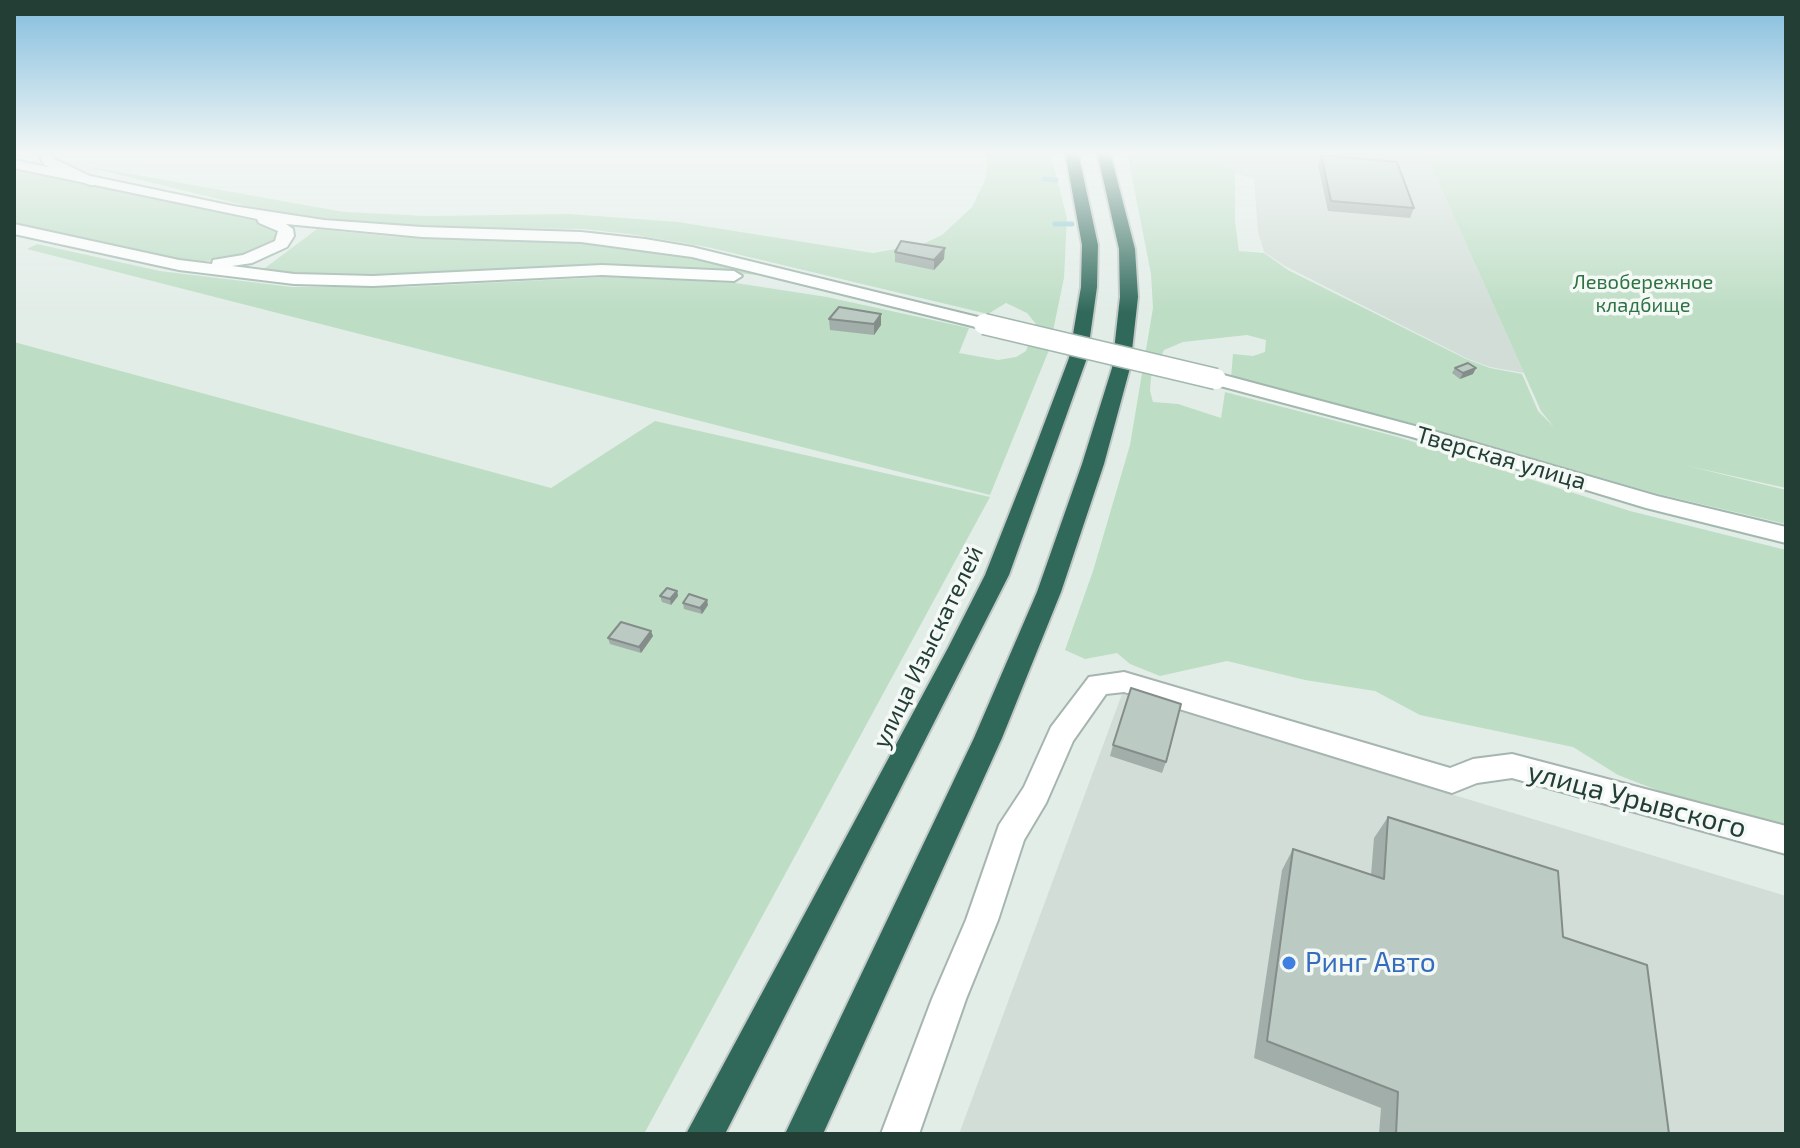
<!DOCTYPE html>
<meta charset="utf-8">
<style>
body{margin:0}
#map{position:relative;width:1800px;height:1148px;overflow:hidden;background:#e3ede8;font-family:"Exo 2",sans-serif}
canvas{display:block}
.frame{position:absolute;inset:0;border:16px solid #233e35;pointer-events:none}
</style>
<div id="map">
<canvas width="1800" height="1148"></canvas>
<div class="frame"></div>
</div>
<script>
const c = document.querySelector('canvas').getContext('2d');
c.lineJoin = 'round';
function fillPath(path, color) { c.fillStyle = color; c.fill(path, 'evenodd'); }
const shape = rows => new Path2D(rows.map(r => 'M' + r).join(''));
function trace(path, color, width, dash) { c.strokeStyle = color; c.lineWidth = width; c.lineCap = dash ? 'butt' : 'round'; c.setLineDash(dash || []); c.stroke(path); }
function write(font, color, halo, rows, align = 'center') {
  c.font = font + ' "Exo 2",sans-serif'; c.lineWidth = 7; c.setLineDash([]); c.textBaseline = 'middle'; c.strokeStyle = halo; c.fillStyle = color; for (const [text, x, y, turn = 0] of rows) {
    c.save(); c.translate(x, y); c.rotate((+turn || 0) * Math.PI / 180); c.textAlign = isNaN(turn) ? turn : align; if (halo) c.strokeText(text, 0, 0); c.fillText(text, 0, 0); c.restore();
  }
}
const built = shape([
 [1220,152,1425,152,1524,373,1490,367,1468,359,1285,266,1264,252,1258,232,1254,179,1220,169],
 [1122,694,1786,896,1786,1134,959,1134]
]);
const green = shape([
 [987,152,1050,152,1067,218,1064,278,1049,350,990,495,27,249,37,244,160,271,292,287,404,287,609,277,736,283,827,297,969,328,959,353,998,360,1016,357,1026,351,1036,324,1027,313,1006,303,988,314,707,247,629,234,583,229,421,227,322,218,251,207,75,164,344,212,428,216,569,214,678,222,873,253,923,244,942,235,972,207,986,178],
 [1127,152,1220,152,1222,165,1235,171,1235,221,1239,251,1264,253,1288,270,1466,359,1490,368,1522,374,1538,411,1554,427,1541,411,1425,152,1786,152,1786,488,1684,465,1786,490,1786,524,1658,494,1446,433,1231,378,1233,354,1253,356,1265,352,1266,340,1247,335,1183,342,1164,350,1151,377,1150,391,1153,402,1178,404,1221,418,1225,392,1398,437,1630,511,1786,550,1786,825,1675,797,1618,775,1573,747,1420,715,1375,691,1305,680,1227,661,1160,676,1130,664,1117,653,1085,659,1065,650,1093,571,1130,445,1153,308,1151,274],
 [14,168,260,222,279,232,279,242,233,260,201,261,162,258,14,224],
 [317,229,398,237,558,238,707,258,777,277,736,273,307,276,261,271],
 [14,342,551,488,655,421,990,497,644,1134,14,1134]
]);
const stream = shape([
 [1044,179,1056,180],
 [1055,224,1072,224]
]);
const street = shape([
 [38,152,50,152,55,159,102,182,100,185,90,185,44,165,38,152],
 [1124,672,1450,768,1473,759,1512,754,1786,826,1786,854,1512,778,1477,783,1452,793,1124,692,1106,694,1073,741,1046,803,1024,840,998,920,966,999,919,1134,881,1134,932,999,966,920,999,825,1024,787,1051,727,1089,677,1124,672]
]);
const secondary = shape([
 [14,160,233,206,324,220,422,227,581,232,645,239,692,247,990,320,993,324,984,329,692,257,581,242,422,237,286,224,293,229,294,236,287,247,252,263,232,266,294,274,373,276,602,265,734,271,742,276,734,281,602,275,373,286,294,284,179,270,14,234,14,224,179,260,212,264,213,260,243,255,275,241,278,231,259,223,257,219,14,168,14,160],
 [1216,373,1426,429,1657,496,1786,527,1786,543,1646,508,1412,437,1209,383,1206,379,1209,375,1216,373]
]);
const highway = shape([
 [1065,152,1078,152,1098,245,1097,287,1087,358,1009,575,725,1134,686,1134,948,648,985,575,1032,456,1069,358,1081,287,1082,245,1065,152],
 [1097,152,1110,152,1135,249,1138,297,1130,368,1104,464,1061,592,1002,738,823,1134,785,1134,974,738,1037,592,1082,464,1112,368,1120,297,1119,249,1097,152]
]);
const secondaryBridge = shape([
 [984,324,1216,379]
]);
const wall = shape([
 [1321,155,1414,208,1410,218,1328,211,1318,165],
 [895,252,944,259,934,270,895,262],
 [881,314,881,325,874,335,830,330,829,319],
 [1455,368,1473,374,1460,379,1452,373],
 [677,591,678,596,671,605,662,602,660,596],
 [683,603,708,605,702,614,684,609],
 [653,636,641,653,610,644,608,638],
 [1113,745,1166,762,1162,773,1110,756],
 [1388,817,1563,937,1669,1134,1379,1134,1381,1108,1254,1058,1282,870,1293,849,1371,875,1374,838]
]);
const shadedWall = shape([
 [945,248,944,259,934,270,934,260],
 [881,314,881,325,874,335,874,324],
 [1476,368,1473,374,1460,379,1463,373],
 [677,591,678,596,671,605,670,599],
 [707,600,708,605,702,614,700,608],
 [651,631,653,636,641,653,639,647]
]);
const building = shape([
 [1321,155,1397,162,1414,208,1331,201,1321,155],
 [901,241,945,248,934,260,895,252,901,241],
 [839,307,881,314,874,324,829,319,839,307],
 [1468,363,1476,368,1463,373,1455,368,1468,363],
 [667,588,677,591,670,599,660,596,667,588],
 [689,594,707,600,700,608,683,603,689,594],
 [621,622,651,631,639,647,608,638,621,622],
 [1131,688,1181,704,1166,762,1113,745,1131,688],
 [1388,817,1558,871,1563,937,1647,965,1669,1134,1396,1134,1398,1092,1267,1041,1293,849,1384,879,1388,817]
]);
const markers = [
 [1289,963,8,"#3f7fe0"]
];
const farParknames = [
 ["Левобережное",1643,282],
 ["кладбище",1643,305]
];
const streetNames = [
 ["Тверская улица",1501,458,16],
 ["улица Изыскателей",928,647,-64]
];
const nearStreetnames = [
 ["улица Урывского",1637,800,15]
];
const nearShopnames = [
 ["Ринг Авто",1305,963]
];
fillPath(built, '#d2ddd7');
fillPath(green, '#bdddc4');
trace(stream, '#8dcad0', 5);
trace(street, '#a6b5af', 4);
trace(secondary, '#a2b8af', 4);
trace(highway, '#c1c9c6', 4);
fillPath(street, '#fff');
fillPath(secondary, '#fff');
fillPath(highway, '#30695a');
trace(secondaryBridge, '#a2b8af', 23, []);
trace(secondaryBridge, '#fff', 20);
fillPath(wall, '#a2aea9');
fillPath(shadedWall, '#848d89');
fillPath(building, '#bccac4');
trace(building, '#848d89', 2);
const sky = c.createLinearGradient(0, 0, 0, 312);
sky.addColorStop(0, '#83bdde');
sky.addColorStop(0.49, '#f2f7f5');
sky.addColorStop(1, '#f2f7f500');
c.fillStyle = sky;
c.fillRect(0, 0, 1800, 312);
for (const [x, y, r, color] of markers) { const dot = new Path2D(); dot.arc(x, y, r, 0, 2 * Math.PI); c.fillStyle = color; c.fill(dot); trace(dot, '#f4f9f6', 3); }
write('20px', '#2f7345', '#f4f9f6', farParknames);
write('24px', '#233e35', '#f4f9f6', streetNames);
write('28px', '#233e35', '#f4f9f6', nearStreetnames);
write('28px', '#366cbe', '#f4f9f6', nearShopnames, 'left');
</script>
